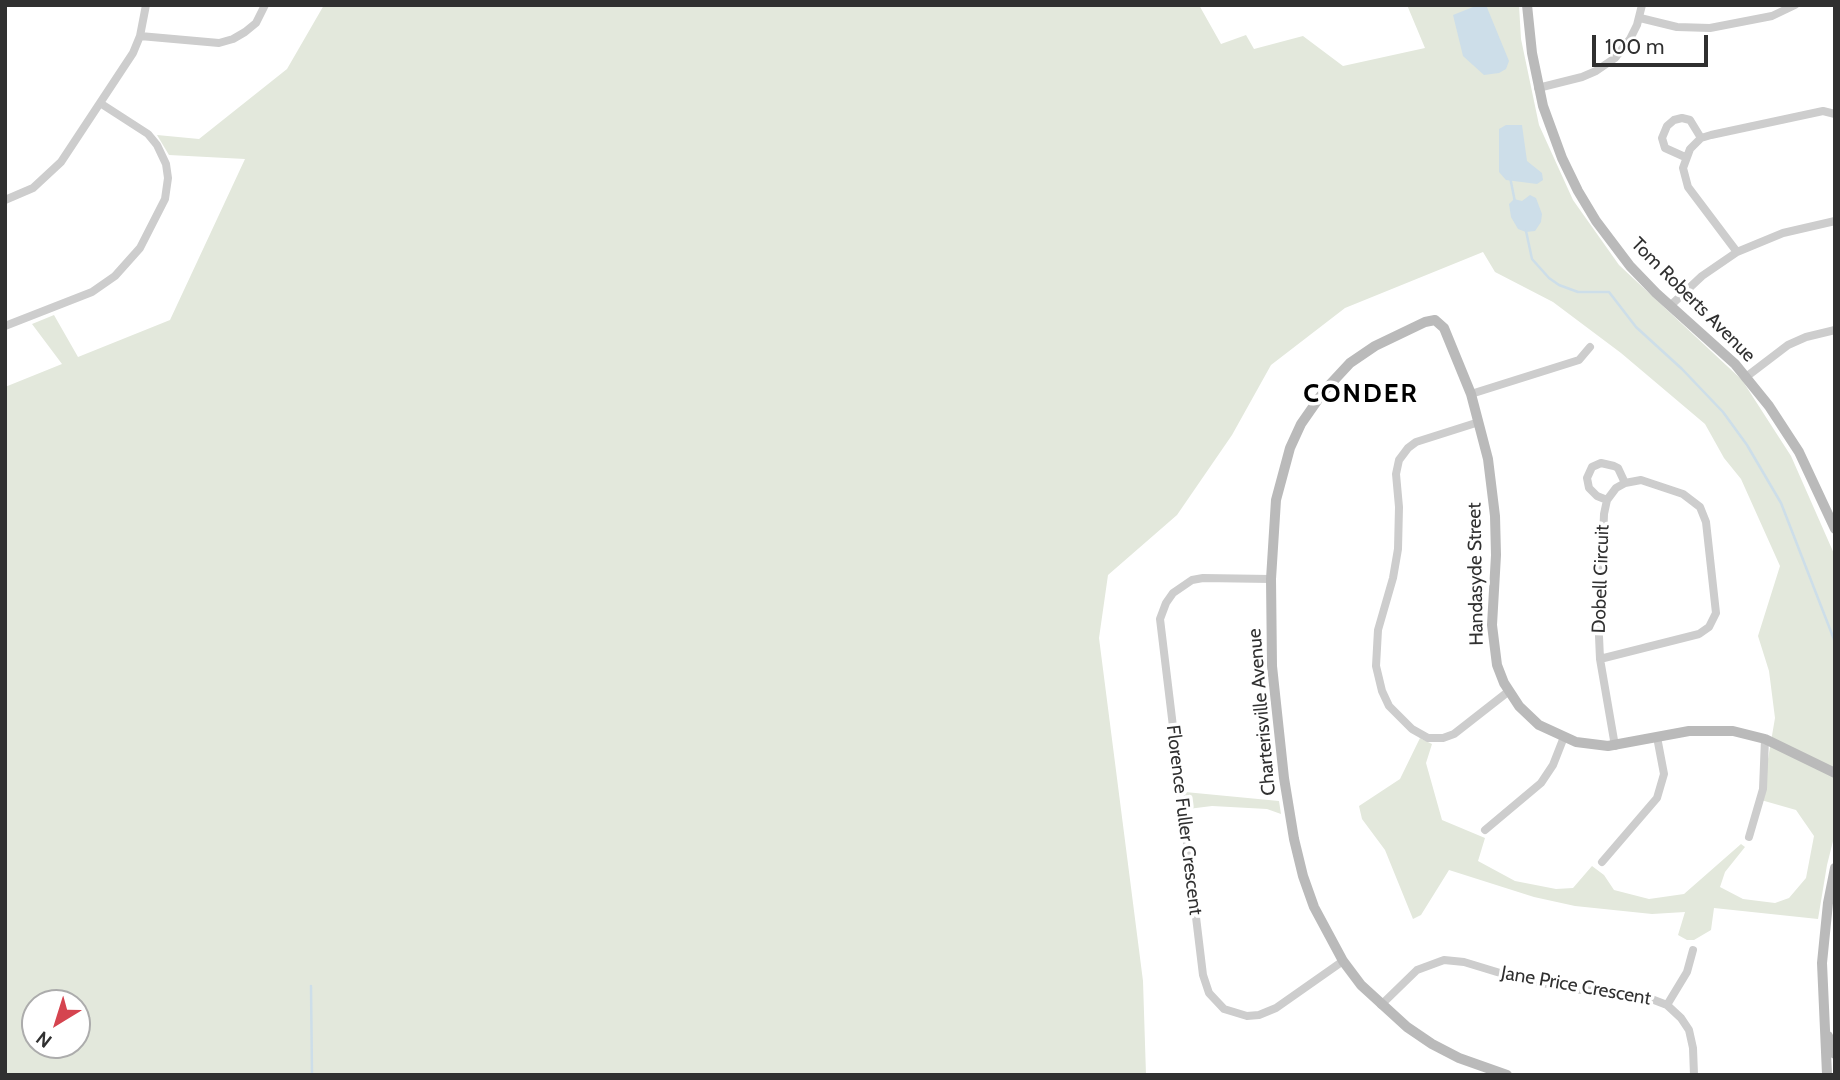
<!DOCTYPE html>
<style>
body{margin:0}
#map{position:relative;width:1840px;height:1080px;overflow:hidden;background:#fff;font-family:Cabin,sans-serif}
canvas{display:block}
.frame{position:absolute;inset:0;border:7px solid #303030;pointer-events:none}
.north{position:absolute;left:21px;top:989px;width:70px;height:70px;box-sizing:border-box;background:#fff;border:2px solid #acacac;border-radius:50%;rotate:218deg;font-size:19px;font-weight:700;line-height:28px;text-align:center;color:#303030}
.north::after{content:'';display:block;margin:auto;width:24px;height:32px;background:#d5444f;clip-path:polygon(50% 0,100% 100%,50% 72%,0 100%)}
.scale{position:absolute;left:1592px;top:35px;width:116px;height:32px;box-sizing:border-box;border:4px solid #303030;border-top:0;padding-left:9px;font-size:21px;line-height:24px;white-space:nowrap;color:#303030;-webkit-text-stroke:5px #fff;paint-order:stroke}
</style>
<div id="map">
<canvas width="1840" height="1080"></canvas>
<div class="frame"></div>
<div class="north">N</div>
<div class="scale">100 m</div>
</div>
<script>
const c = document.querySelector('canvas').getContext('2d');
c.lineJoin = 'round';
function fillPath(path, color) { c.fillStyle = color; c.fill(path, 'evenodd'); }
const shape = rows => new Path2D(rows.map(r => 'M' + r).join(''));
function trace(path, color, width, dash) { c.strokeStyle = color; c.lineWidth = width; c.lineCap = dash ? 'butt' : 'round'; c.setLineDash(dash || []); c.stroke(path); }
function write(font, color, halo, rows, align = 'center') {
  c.font = font + ' Cabin,sans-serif'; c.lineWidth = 7; c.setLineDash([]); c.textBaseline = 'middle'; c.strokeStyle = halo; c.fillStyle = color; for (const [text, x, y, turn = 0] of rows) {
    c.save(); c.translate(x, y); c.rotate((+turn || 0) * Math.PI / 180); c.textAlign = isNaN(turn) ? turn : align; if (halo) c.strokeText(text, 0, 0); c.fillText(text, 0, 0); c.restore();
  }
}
const green = shape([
 [324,5,1199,5,1221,44,1246,35,1254,49,1303,36,1343,66,1425,48,1407,5,1519,5,1521,39,1539,125,1573,200,1619,265,1742,380,1791,456,1835,556,1835,833,1827,865,1818,919,1714,908,1711,930,1694,940,1687,940,1678,935,1685,912,1652,914,1575,906,1534,897,1449,870,1421,915,1413,919,1385,850,1362,819,1359,806,1400,779,1420,738,1432,744,1426,763,1442,820,1485,838,1478,861,1515,881,1556,889,1573,888,1592,866,1604,875,1614,890,1649,899,1684,894,1741,844,1745,847,1725,872,1720,887,1743,899,1775,903,1789,898,1806,878,1814,836,1796,810,1761,800,1775,718,1769,671,1758,636,1780,566,1741,479,1724,458,1705,424,1621,353,1553,302,1495,272,1483,252,1345,308,1271,365,1232,435,1177,515,1108,575,1099,638,1143,981,1146,1075,5,1075,5,387,62,364,32,324,54,315,78,357,170,320,245,159,169,155,157,135,199,139,287,69],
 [35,1003,77,1003,77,1045,35,1045],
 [1185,792,1279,801,1281,814,1267,809,1212,806,1188,809]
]);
const water = shape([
 [1486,5,1509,61,1506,69,1499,73,1484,75,1463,56,1453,15,1473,7],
 [1506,125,1522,125,1527,161,1542,173,1543,180,1537,184,1506,180,1499,172,1499,129],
 [1530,195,1536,198,1542,214,1541,222,1535,231,1526,232,1518,229,1511,217,1509,204,1514,199,1522,201]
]);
const stream = shape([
 [1510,177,1515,202],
 [1526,231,1532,259,1549,278,1559,285,1578,292,1609,292,1636,327,1682,369,1723,412,1747,445,1781,503,1835,642],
 [311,986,312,1075]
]);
const street = shape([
 [1640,18,1677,27,1710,28,1772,16,1795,5],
 [140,36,219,43,233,39,245,32,256,23,265,5],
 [1538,88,1582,77,1596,71,1615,58,1630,39,1637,25,1642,5],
 [1685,157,1665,148,1662,138,1667,126,1674,120,1682,118,1690,120,1701,138],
 [5,200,33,188,61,162,133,53,140,36,146,5],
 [1737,252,1688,187,1683,168,1690,149,1701,138,1711,135,1823,111,1835,114],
 [1670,306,1702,276,1737,252,1783,233,1835,221],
 [5,326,92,292,115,276,140,248,165,199,168,178,166,164,157,145,148,134,100,103],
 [1746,377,1788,345,1806,337,1835,330],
 [1471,394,1579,360,1590,347],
 [1479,422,1416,442,1408,448,1399,460,1396,474,1399,507,1398,549,1393,578,1378,630,1376,666,1382,691,1389,706,1412,729,1428,738,1443,738,1454,734,1509,691],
 [1607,500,1597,496,1589,488,1587,478,1592,467,1601,463,1614,466,1618,468,1625,483],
 [1271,579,1203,578,1192,580,1173,593,1166,603,1160,619,1203,975,1209,993,1224,1009,1247,1016,1259,1015,1276,1008,1343,961],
 [1600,659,1599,636,1604,514,1607,500,1616,488,1625,483,1641,480,1683,494,1700,507,1706,522,1716,613,1709,627,1699,634,1600,659,1615,746],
 [1485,830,1541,783,1553,765,1564,737],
 [1749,837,1763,789,1765,739],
 [1602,862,1657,798,1664,774,1657,737],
 [1381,1005,1417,970,1444,960,1464,962,1510,976,1571,989,1641,995,1667,1005,1681,1018,1689,1030,1693,1048,1694,1075],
 [1667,1005,1687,972,1693,950]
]);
const secondary = shape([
 [1527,5,1532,53,1543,106,1562,158,1578,191,1596,221,1630,266,1656,293,1735,364,1769,406,1799,452,1835,529],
 [1828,1036,1835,1054],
 [1827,1074,1822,963,1828,903,1835,868],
 [1507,1075,1459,1058,1432,1044,1407,1027,1361,985,1343,961,1314,907,1303,876,1294,839,1284,778,1272,666,1271,579,1276,500,1290,448,1301,424,1324,391,1350,363,1375,346,1425,322,1435,320,1444,328,1471,394,1488,459,1495,516,1496,555,1492,625,1497,665,1504,683,1519,706,1539,725,1576,742,1608,746,1689,731,1733,731,1765,739,1835,773]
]);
const streetNames = [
 ["Tom Roberts Avenue",1693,300,45],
 ["Handasyde Street",1476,574,-91],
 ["Dobell Circuit",1601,579,-88],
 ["Charterisville Avenue",1262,712,-95],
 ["Florence Fuller Crescent",1184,820,83],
 ["Jane Price Crescent",1576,986,10]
];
const districtNames = [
 ["CONDER",1361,394]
];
fillPath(green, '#e3e8dc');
fillPath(water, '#cddee9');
trace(stream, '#cddee9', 2.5);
trace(street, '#cdcdcd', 8);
trace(secondary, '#bababa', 10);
write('19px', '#303030', '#fff', streetNames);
c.letterSpacing = '2px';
write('bold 26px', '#000', '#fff', districtNames);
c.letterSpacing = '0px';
</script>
